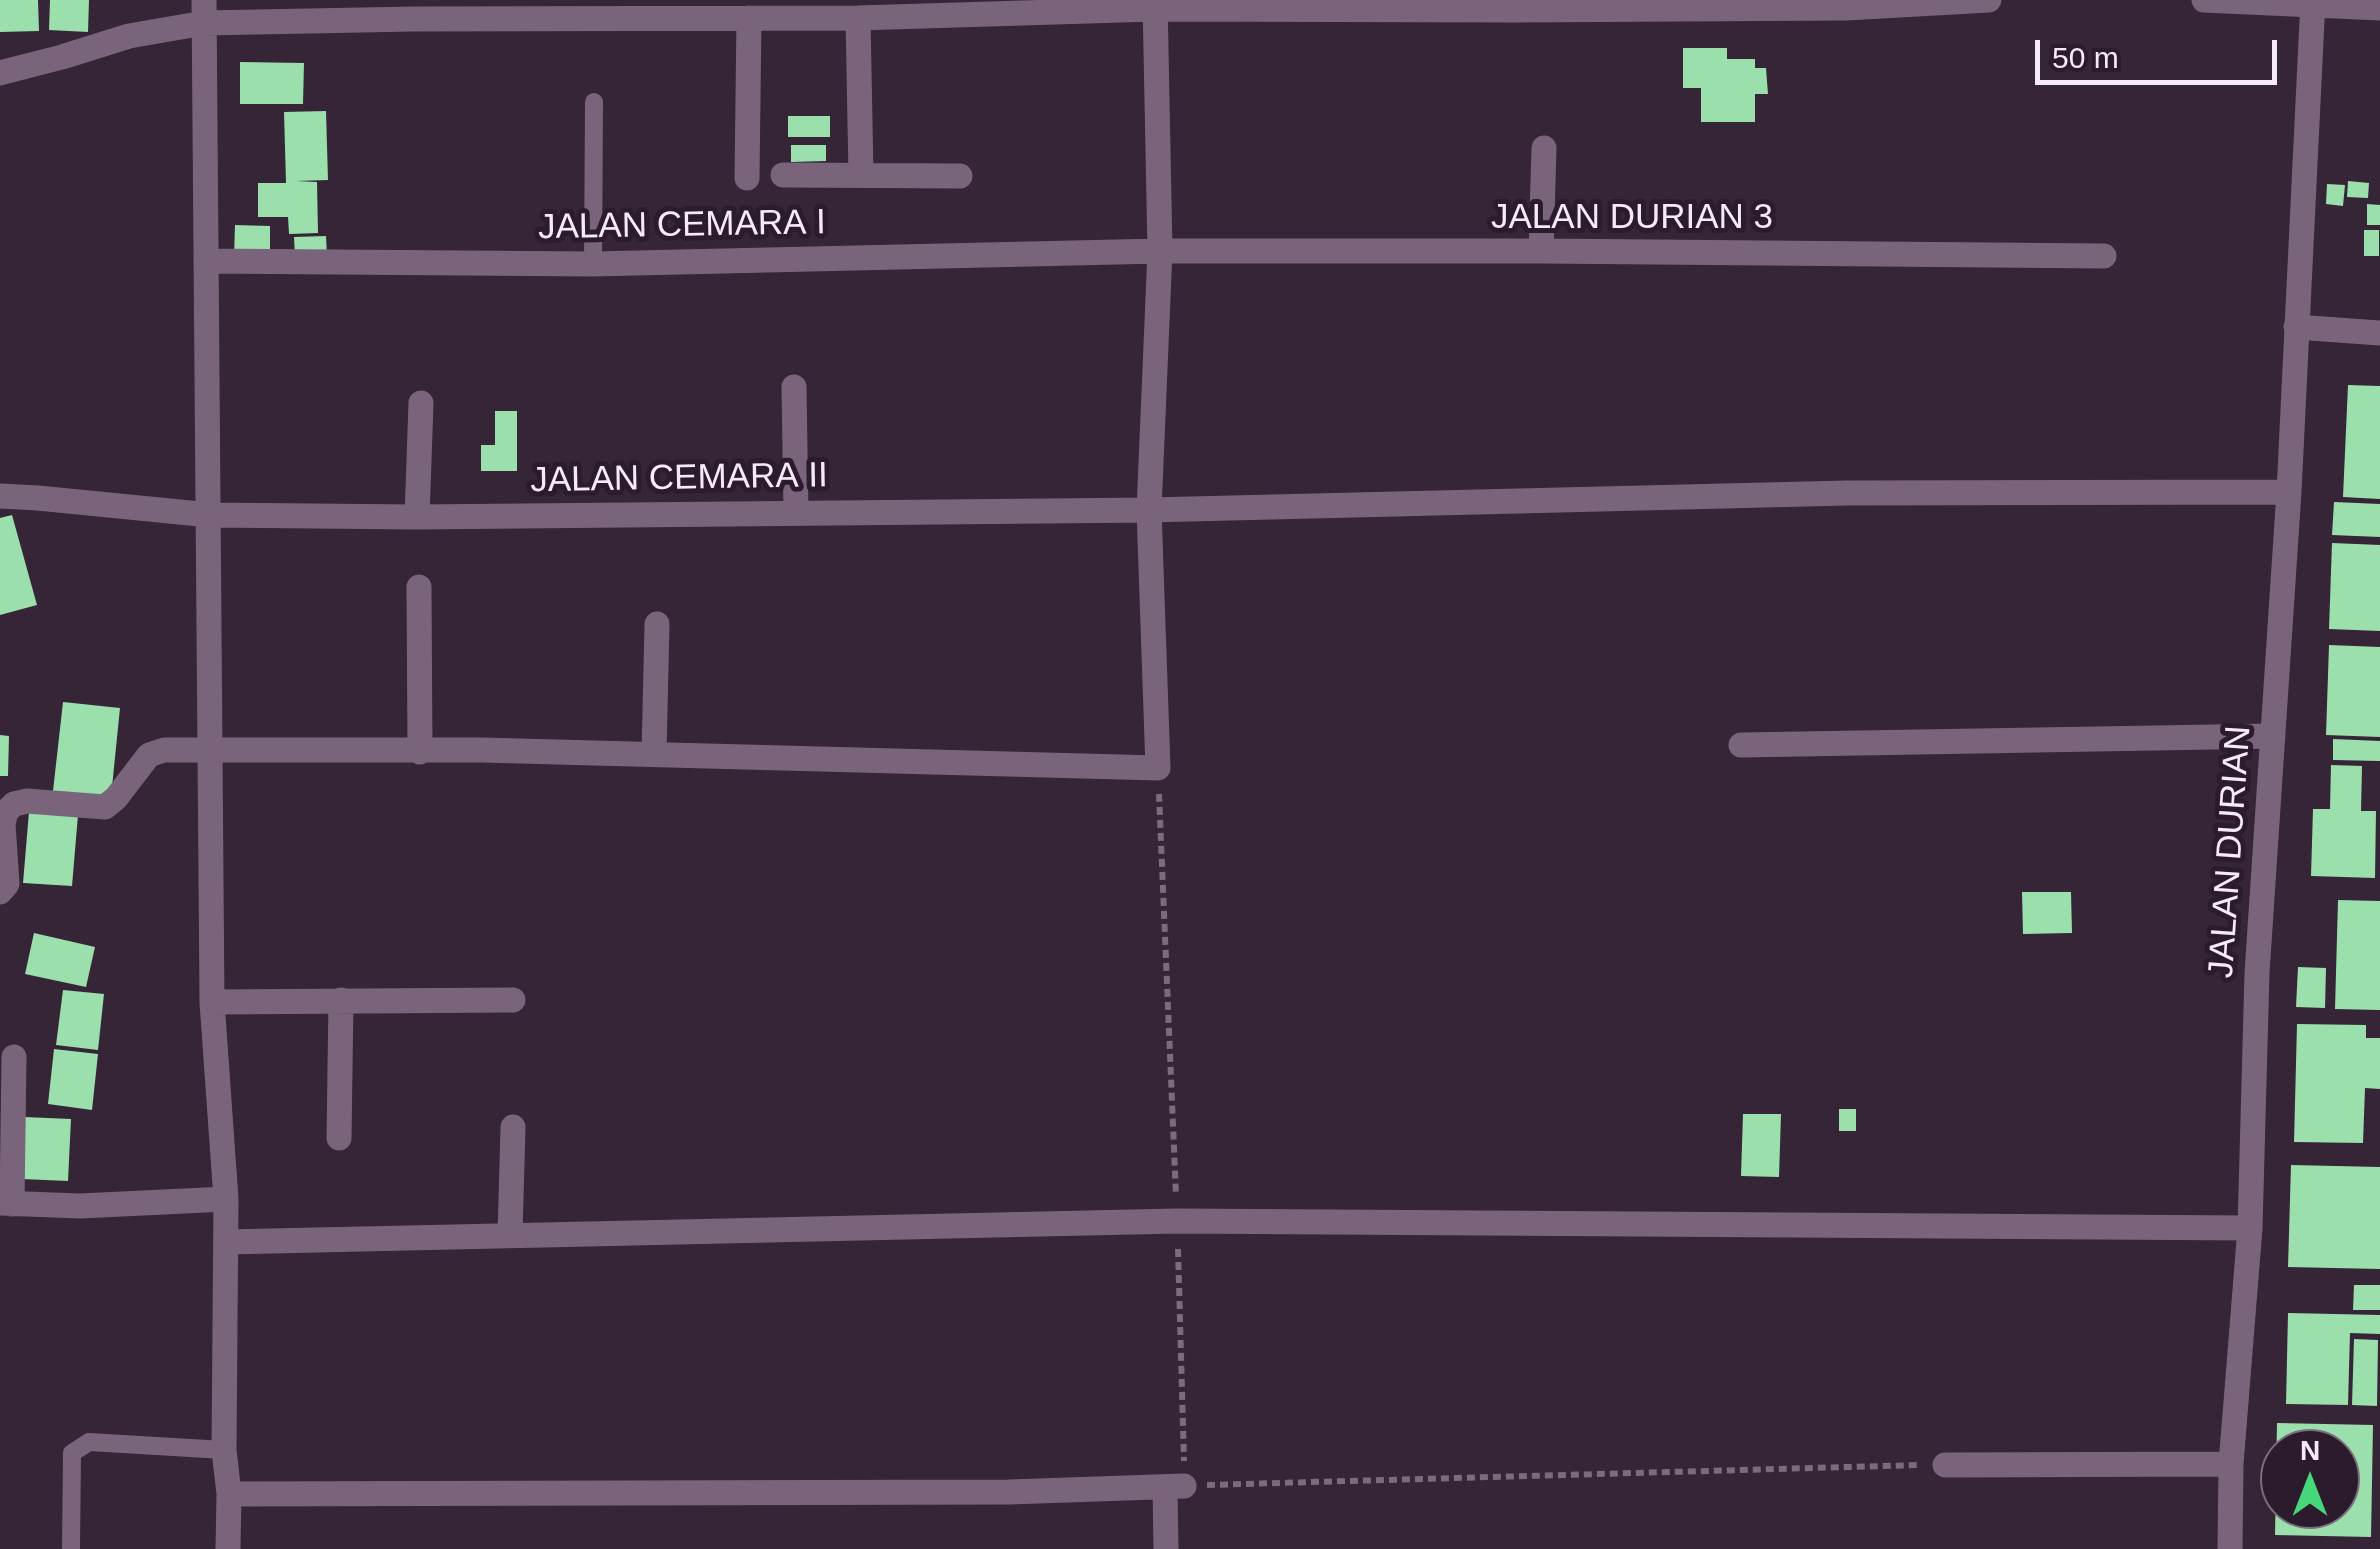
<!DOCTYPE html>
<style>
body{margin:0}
#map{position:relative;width:2380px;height:1549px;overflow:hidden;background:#352537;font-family:Arial,sans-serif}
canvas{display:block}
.north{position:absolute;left:2260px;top:1429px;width:100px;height:100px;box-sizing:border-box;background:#2b1b2d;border:2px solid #7c6e7d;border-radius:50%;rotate:0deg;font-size:28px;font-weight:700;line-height:40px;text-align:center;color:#f5ebf6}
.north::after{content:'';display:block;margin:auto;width:35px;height:45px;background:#46d77a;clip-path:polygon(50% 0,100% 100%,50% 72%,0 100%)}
.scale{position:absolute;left:2035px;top:40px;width:242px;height:45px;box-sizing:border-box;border:5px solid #f5ebf6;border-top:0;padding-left:12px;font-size:30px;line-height:35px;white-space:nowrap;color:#f5ebf6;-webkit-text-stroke:8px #2b1b2d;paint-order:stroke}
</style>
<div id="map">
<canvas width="2380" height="1549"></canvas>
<div class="north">N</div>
<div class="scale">50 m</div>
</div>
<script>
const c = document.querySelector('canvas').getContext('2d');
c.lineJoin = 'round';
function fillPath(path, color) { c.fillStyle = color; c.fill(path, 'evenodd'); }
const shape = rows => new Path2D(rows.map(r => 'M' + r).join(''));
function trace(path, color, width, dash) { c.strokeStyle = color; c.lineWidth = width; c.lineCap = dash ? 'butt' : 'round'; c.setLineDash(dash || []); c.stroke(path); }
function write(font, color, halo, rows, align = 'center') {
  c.font = font + ' Arial,sans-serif'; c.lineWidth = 10; c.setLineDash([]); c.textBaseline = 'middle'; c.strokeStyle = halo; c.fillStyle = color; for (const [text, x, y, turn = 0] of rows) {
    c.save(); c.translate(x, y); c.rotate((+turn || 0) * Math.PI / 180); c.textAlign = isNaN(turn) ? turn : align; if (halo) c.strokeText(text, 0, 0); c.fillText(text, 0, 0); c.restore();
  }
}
const building = shape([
 [0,0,38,0,39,31,0,32],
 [50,0,89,0,88,32,49,30],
 [1683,48,1727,48,1727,59,1755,59,1755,68,1766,68,1768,94,1755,94,1755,122,1701,122,1701,88,1683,88],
 [240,62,304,63,303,104,240,104],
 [326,111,328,180,296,181,317,182,318,233,289,234,288,217,258,217,258,183,286,183,284,112],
 [788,116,830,116,830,137,788,137],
 [791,145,826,145,826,161,791,162],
 [2348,181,2369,183,2368,198,2347,197],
 [2327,184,2345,185,2343,206,2326,204],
 [2367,204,2380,205,2380,225,2367,225],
 [235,225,270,226,270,258,234,257],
 [2364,230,2379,230,2379,256,2364,256],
 [326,236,327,256,295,257,294,237],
 [2348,385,2380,386,2380,499,2343,497],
 [495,411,517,411,517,471,481,471,481,445,495,445],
 [2334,502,2380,504,2380,537,2332,535],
 [12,515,37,605,0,615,0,518],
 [2332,543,2380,545,2380,631,2329,629],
 [2329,645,2380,647,2380,737,2326,735],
 [63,702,120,708,111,797,53,791],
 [0,735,9,736,8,776,0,776],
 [2333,739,2380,741,2380,761,2333,760],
 [2331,765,2362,766,2361,811,2376,811,2375,878,2311,876,2313,809,2330,809],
 [29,812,78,815,72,886,23,883],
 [2022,892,2071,892,2072,933,2023,934],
 [2338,900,2380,901,2380,1010,2335,1009],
 [34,933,95,947,86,987,25,974],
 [2298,967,2326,968,2325,1008,2296,1007],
 [63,990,104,994,98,1050,56,1045],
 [2297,1024,2366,1025,2366,1038,2380,1038,2380,1089,2365,1088,2363,1143,2294,1142],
 [54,1049,98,1054,92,1110,48,1104],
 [1839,1109,1856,1109,1856,1131,1839,1131],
 [1743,1114,1781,1114,1779,1177,1741,1176],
 [24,1117,71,1119,68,1181,22,1179],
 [2291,1165,2380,1167,2380,1269,2288,1267],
 [2354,1285,2380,1285,2380,1310,2353,1310],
 [2288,1313,2380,1315,2380,1334,2350,1333,2348,1405,2286,1404],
 [2354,1339,2378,1340,2377,1406,2352,1405],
 [2277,1423,2373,1425,2371,1537,2275,1535],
 [2280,1449,2340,1449,2340,1509,2280,1509]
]);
const path = shape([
 [1159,794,1176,1196],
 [1178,1249,1184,1461],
 [1207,1485,1919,1465]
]);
const service = shape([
 [593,264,594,102],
 [71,1549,72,1453,89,1442,224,1450]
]);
const minor = shape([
 [204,0,212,1002,226,1199,224,1450,229,1494,228,1549],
 [2204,0,2380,8],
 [858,18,861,175],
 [0,73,62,57,129,36,204,23,413,19,858,18,1154,9,1514,10,1846,8,1989,0],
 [783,175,960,176],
 [747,178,749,18],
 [1541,251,1544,148],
 [206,261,593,264,1160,251,1541,251,2104,256],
 [2296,327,2380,333],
 [794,387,796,513],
 [0,496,38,498,210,515,417,517,1149,510,1847,493,2289,492],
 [417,517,421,403],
 [419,587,420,752],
 [1741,745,2273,736],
 [654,754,657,624],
 [0,892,7,884,3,824,6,812,14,804,27,801,105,807,116,798,149,755,164,750,482,750,1158,768,1149,510,1160,251,1155,0],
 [212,1002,513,1000],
 [339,1138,341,1000],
 [0,1203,80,1206,226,1199],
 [12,1204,14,1057],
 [510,1235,513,1127],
 [226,1242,1177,1221,2250,1228],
 [1945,1465,2231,1464],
 [1165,1487,1166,1549],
 [229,1494,1009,1492,1184,1486],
 [2230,1549,2231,1464,2250,1228,2257,973,2289,492,2313,0]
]);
const streetNames = [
 ["JALAN DURIAN 3",1632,218],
 ["JALAN CEMARA I",682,226,-1],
 ["JALAN CEMARA II",679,479,-1],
 ["JALAN DURIAN",2231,852,-86]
];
fillPath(building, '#9bdfac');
trace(path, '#7a6c7c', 6, [8, 5]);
trace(service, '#79647c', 18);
trace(minor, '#79647c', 25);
write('35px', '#f5ebf6', '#2b1b2d', streetNames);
</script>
